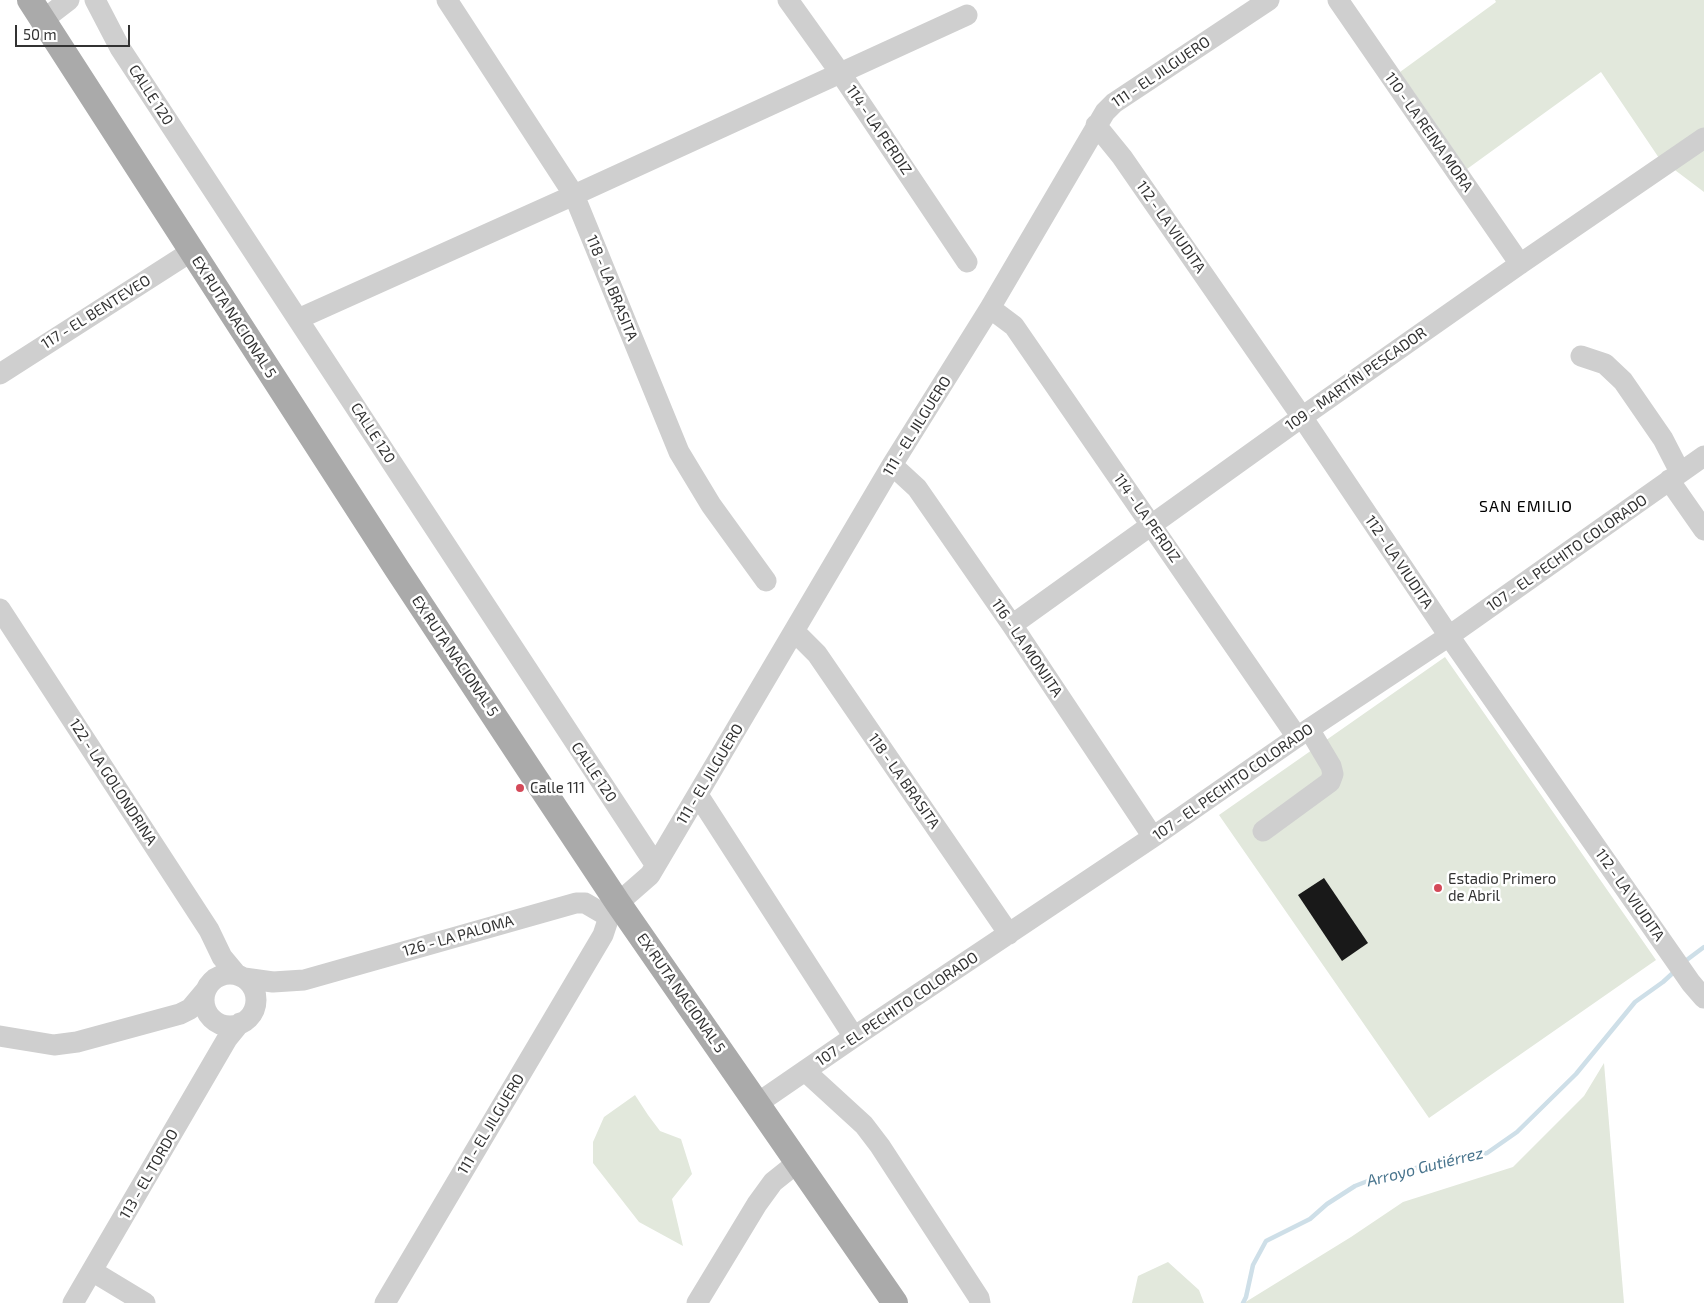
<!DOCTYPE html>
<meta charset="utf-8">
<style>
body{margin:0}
#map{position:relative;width:1704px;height:1303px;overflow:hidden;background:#fff;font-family:"Exo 2",sans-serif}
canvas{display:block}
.scale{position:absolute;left:15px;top:25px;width:115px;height:22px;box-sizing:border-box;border:2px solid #323232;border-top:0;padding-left:6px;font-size:15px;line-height:18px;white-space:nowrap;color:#323232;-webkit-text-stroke:4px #fff;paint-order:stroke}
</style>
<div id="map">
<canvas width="1704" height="1303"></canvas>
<div class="scale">50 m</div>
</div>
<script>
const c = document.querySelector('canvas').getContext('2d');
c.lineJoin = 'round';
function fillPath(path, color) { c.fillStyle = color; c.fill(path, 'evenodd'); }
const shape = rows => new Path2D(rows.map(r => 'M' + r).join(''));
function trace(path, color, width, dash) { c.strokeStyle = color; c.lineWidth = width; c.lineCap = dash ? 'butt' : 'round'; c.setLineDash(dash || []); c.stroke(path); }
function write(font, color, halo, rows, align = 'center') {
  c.font = font + ' "Exo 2",sans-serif'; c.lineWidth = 5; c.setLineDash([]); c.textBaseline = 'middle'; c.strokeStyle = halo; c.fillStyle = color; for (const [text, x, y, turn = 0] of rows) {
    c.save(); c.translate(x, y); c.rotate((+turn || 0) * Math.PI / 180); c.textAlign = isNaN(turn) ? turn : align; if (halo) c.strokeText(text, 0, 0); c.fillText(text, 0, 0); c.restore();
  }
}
const green = shape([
 [1495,0,1704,0,1704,192,1659,158,1601,72,1467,169,1400,72,1496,2],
 [1445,657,1656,960,1429,1118,1219,815],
 [1604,1063,1624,1303,1244,1303,1351,1237,1403,1202,1513,1167,1584,1096],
 [635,1095,648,1115,660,1131,681,1139,692,1174,672,1199,683,1246,639,1222,593,1163,593,1142,604,1117],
 [1168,1262,1199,1290,1204,1303,1132,1303,1138,1276]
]);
const stream = shape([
 [1684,962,1704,947],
 [1243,1303,1246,1297,1253,1265,1266,1241,1310,1219,1327,1204,1355,1186,1383,1175,1487,1153,1517,1132,1576,1074,1635,1002,1663,982,1675,971]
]);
const building = shape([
 [1324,878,1368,943,1342,961,1298,895]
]);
const minor = shape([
 [95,0,120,48,655,864],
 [447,0,574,195,679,452,711,505,766,581],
 [788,0,841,74,967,262],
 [1338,0,1520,264],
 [43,20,69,0],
 [1096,125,1122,157,1302,417,1449,636,1691,983,1704,998],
 [990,308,1014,326,1297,737],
 [298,319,574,195,967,15],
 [1581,356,1605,364,1623,381,1663,439,1680,472],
 [0,374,192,251],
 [892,465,917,488,1012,625,1153,837],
 [1669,480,1704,530],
 [0,609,209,930,222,957,237,975],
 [1012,625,1302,417,1520,264,1704,138],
 [795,632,817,654,1009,934],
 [698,795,854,1037],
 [1263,831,1330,782,1333,774,1331,766,1309,729],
 '204 1000a26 26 0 1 1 52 0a26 26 0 1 1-52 0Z',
 [244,978,273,982,304,980,576,903,585,903,609,917],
 [0,1036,54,1045,77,1042,180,1014,190,1009,206,990],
 [805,1071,864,1125,880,1146,979,1298,980,1303],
 [758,1103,854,1037,1153,837,1297,737,1449,636,1704,456],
 [92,1271,145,1303],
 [73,1303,227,1039,240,1023],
 [385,1303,603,935,609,917,618,903,650,875,892,465,990,308,1105,112,1114,103,1269,0],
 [697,1303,757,1204,773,1182,798,1162]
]);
const major = shape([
 [30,0,397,569,535,778,618,903,895,1303]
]);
const markers = [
 [520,788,5,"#d44a59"],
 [1438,888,5,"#d44a59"]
];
const streetNames = [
 ["111 - EL JILGUERO",1161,72,-34],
 ["CALLE 120",151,95,57],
 ["114 - LA PERDIZ",879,130,56],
 ["110 - LA REINA MORA",1429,132,55],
 ["112 - LA VIUDITA",1171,227,55],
 ["118 - LA BRASITA",612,288,68],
 ["117 - EL BENTEVEO",96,312,-32],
 ["EX RUTA NACIONAL 5",234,317,57],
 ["109 - MARTÍN PESCADOR",1356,379,-35],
 ["111 - EL JILGUERO",917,426,-58],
 ["CALLE 120",373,433,57],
 ["114 - LA PERDIZ",1147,518,55],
 ["107 - EL PECHITO COLORADO",1567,553,-35],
 ["112 - LA VIUDITA",1399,562,56],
 ["116 - LA MONJITA",1027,648,56],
 ["EX RUTA NACIONAL 5",455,656,56],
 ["CALLE 120",594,772,56],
 ["111 - EL JILGUERO",710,774,-59],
 ["118 - LA BRASITA",904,781,55],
 ["122 - LA GOLONDRINA",113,782,57],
 ["107 - EL PECHITO COLORADO",1233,782,-35],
 ["112 - LA VIUDITA",1630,895,55],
 ["126 - LA PALOMA",458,936,-16],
 ["EX RUTA NACIONAL 5",681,993,55],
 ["107 - EL PECHITO COLORADO",897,1009,-34],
 ["111 - EL JILGUERO",491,1124,-59],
 ["113 - EL TORDO",149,1174,-60]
];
const poiNames = [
 ["Calle 111",530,788],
 ["Estadio Primero",1448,879],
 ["de Abril",1448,896]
];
const neighbourhoodNames = [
 ["SAN EMILIO",1526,507]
];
const waterNames = [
 ["Arroyo Gutiérrez",1425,1167,-14]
];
fillPath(green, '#e2e8dc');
trace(stream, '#cedfe8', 4.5);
fillPath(building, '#191919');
trace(minor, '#cfcfcf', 21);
trace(major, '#aaa', 26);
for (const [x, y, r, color] of markers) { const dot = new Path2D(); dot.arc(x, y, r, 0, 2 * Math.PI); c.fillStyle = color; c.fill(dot); trace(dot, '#fff', 2); }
write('15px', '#323232', '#fff', streetNames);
write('15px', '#323232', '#fff', poiNames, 'left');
c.letterSpacing = '1px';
write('16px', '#000', '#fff', neighbourhoodNames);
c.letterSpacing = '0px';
write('italic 16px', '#48748d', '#fff', waterNames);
</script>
